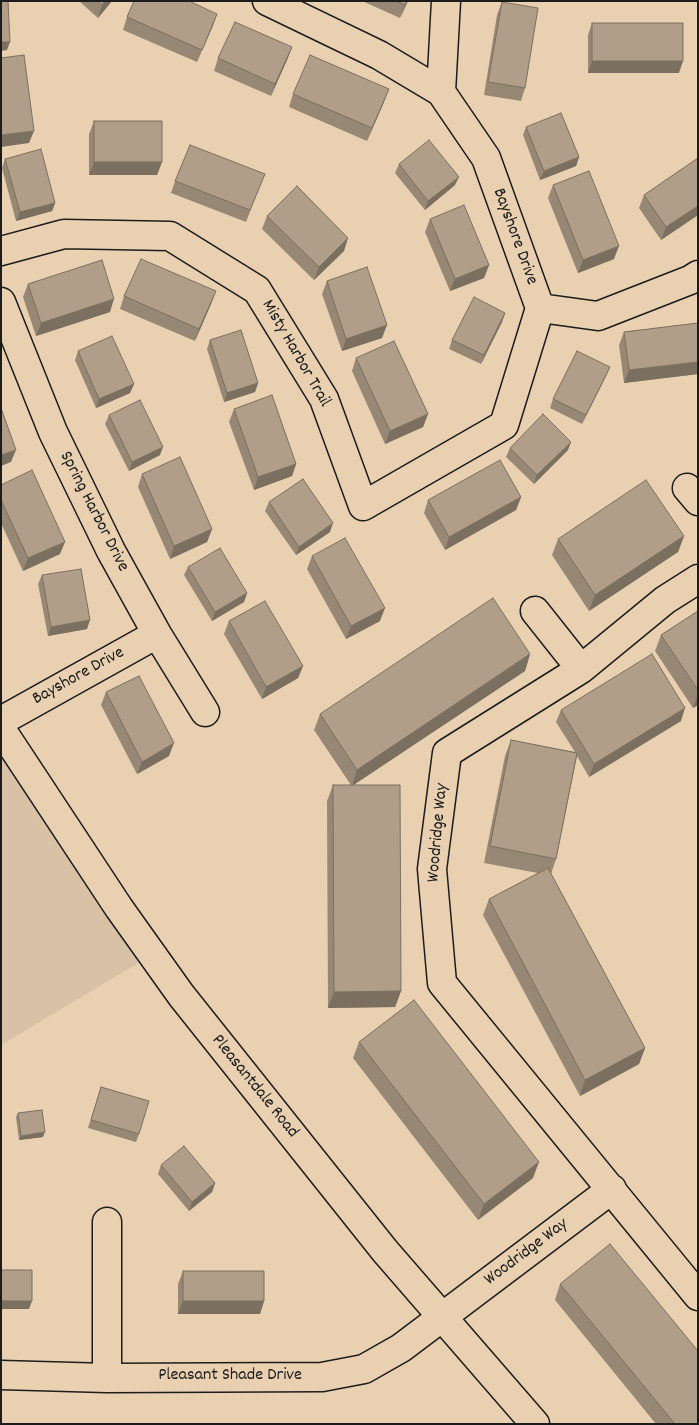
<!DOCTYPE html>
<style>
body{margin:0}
#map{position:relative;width:699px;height:1425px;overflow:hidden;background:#e9d0b1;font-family:Dekko,sans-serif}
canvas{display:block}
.frame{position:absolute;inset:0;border:2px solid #1c1c1c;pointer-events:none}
</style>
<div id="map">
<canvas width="699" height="1425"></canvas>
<div class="frame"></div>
</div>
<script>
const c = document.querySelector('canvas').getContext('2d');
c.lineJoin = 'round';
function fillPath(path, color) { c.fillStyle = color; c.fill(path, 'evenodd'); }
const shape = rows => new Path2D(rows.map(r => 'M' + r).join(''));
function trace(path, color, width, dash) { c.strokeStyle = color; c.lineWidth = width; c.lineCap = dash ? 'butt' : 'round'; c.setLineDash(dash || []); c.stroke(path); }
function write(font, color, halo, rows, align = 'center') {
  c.font = font + ' Dekko,sans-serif'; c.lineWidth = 4; c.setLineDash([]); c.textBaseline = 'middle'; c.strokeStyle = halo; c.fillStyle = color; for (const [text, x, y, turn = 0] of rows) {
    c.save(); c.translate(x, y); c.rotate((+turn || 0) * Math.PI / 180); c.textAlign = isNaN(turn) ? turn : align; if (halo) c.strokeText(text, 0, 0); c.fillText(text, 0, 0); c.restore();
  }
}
const built = shape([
 [1,748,140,962,1,1045]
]);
const minor = shape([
 [441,92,446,1],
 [1,251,64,234,170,236,257,290,324,399,363,506,504,425,540,308,486,158,441,92,379,55,267,1],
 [1,302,53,432,111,551,157,634,205,712],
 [540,308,598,316,690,280,698,275],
 [687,488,698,501],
 [698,579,665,600,581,669,447,753,432,869,442,983,698,1296],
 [535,611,581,669],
 [1,721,157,634],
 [1,1375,107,1378,322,1377,364,1369,401,1348,612,1189],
 [107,1378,107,1222]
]);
const secondary = shape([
 [1,729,119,908,181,995,385,1251,535,1424]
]);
const wall = shape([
 [79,1,112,1,98,18],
 [362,1,408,1,400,18],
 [502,2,525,88,521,101,484,95,497,15],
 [217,14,197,62,123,30,127,17],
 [592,23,679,73,588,73,588,35],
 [698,34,698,72,697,72,697,35],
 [292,47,287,60,271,96,214,71,218,58],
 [293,94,384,102,367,141,289,107],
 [94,121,162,162,157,175,89,175,89,134],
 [526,127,579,157,576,166,540,180,523,135],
 [698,158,698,215,661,240,639,208,644,195],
 [5,159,55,203,52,211,16,221,2,168],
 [399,164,455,185,425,210,395,173],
 [175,181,260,186,246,222,171,193],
 [553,185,614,259,578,273,548,198],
 [267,216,344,251,314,280,262,229],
 [430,219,489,265,484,278,450,291,425,232],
 [327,281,382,338,342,351,322,294],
 [28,284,110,312,36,336,23,297],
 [216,291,211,304,195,341,120,309,124,296],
 [505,313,502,322,481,364,449,349,452,340],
 [698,323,698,374,624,383,619,345,624,332],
 [210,340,258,383,255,392,224,402,207,349],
 [78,351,134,384,130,393,96,408,75,360],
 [356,358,428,414,423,427,385,444,352,371],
 [610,367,606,376,582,424,550,408,553,399],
 [234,409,296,464,292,476,254,490,229,422],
 [109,415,160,455,129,471,105,424],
 [510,448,568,450,534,484,506,457],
 [142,474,212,529,207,542,170,559,138,487],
 [1,485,60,554,23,571,1,523],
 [521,497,516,510,445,550,424,513,428,500],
 [269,502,330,532,296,555,265,511],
 [684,536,678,552,589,611,552,555,558,539],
 [312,556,380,621,346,639,307,569],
 [188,567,247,593,244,602,212,621,184,575],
 [42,575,87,629,48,636,38,584],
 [698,611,698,705,693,708,655,651,661,635],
 [229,621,303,666,298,678,262,699,224,634],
 [530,654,525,671,353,785,401,991,395,1007,328,1008,327,801,333,785,351,785,314,730,320,714],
 [106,692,169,756,137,774,101,705],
 [561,710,681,721,589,777,577,756,556,859,551,874,645,1048,639,1064,580,1096,483,915,489,899,538,873,484,863,505,756,511,740,575,752,556,722],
 [359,1042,533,1178,478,1220,353,1058],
 [101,1087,139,1134,136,1142,88,1128],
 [18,1113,43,1137,19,1140,16,1117],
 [161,1165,215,1183,212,1192,189,1211,158,1174],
 [183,1271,264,1301,260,1314,178,1314,178,1284],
 [560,1284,698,1424,656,1424,555,1300]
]);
const shadedWall = shape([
 [105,1,112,1,98,18,102,5],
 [407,1,408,1,400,18,405,5],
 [217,14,213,26,197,62],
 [1,42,10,42,7,50,1,51],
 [292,47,287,60,271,96,275,84],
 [592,61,683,61,679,73,588,73],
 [389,89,384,102,367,141,372,128],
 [34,131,29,143,1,147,1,135],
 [579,157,576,166,540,180,544,171],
 [94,162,162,162,157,175,89,175],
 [459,177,455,185,425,210,428,201],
 [55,203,52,211,16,221,20,212],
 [698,206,698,215,661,240,666,227],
 [348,238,344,251,314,280,319,267],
 [619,246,614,259,578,273,583,260],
 [489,265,484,278,450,291,455,279],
 [216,291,211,304,195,341,199,329],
 [114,299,110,312,36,336,41,323],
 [505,313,502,322,481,364,484,355],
 [387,325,382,338,342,351,346,339],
 [698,362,698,374,624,383,629,370],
 [610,367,606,376,582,424,586,415],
 [258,383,255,392,224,402,227,393],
 [134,384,130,393,96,408,99,399],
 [428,414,423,427,385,444,390,431],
 [571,442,568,450,534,484,537,475],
 [163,447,160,455,129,471,132,462],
 [16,450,11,462,1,466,1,455],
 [296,464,292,476,254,490,258,477],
 [521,497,516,510,445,550,449,537],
 [333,523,330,532,296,555,299,547],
 [212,529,207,542,170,559,174,546],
 [684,536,678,552,589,611,595,595],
 [65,542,60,554,23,571,28,558],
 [247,593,244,602,212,621,215,612],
 [385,608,380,621,346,639,351,626],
 [90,620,87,629,48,636,51,627],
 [530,654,525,671,352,786,357,770],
 [303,666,298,678,262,699,266,687],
 [698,695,698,705,693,708],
 [685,708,681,721,589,777,594,764],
 [174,743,169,756,137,774,142,762],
 [401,991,395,1007,328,1008,334,992],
 [645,1048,639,1064,580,1096,585,1080],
 [45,1132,43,1137,19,1140,21,1136],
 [539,1162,533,1178,478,1220,484,1204],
 [215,1183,212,1192,189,1211,192,1202],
 [1,1301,32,1301,29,1309,1,1309],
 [183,1301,264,1301,260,1314,178,1314]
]);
const building = shape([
 [1,1,8,1,10,42,1,42,1,1],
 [98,1,105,1,102,5,98,1],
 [134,1,189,1,217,14,202,50,127,17,134,1],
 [396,1,407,1,405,5,396,1],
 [502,2,538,8,525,88,488,82,502,2],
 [235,22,292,47,275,84,218,58,235,22],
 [592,23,683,23,683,61,592,61,592,23],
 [24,55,34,131,1,135,1,58,24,55],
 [310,55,389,89,372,128,293,94,310,55],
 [561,113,579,157,544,171,526,127,561,113],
 [94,121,162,121,162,162,94,162,94,121],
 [429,140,459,177,428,201,399,164,429,140],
 [190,145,265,174,250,210,175,181,190,145],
 [41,149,55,203,20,212,5,159,41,149],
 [698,158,698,206,666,227,644,195,698,158],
 [589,171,619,246,583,260,553,185,589,171],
 [297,186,348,238,319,267,267,216,297,186],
 [464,205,489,265,455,279,430,219,464,205],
 [141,259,216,291,199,329,124,296,141,259],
 [102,260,114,299,41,323,28,284,102,260],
 [367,267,387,325,346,339,327,281,367,267],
 [474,297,505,313,484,355,452,340,474,297],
 [698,323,698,362,629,370,624,332,698,323],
 [241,330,258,383,227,393,210,340,241,330],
 [112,336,134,384,99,399,78,351,112,336],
 [394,341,428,414,390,431,356,358,394,341],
 [577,351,610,367,586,415,553,399,577,351],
 [272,395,296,464,258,477,234,409,272,395],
 [140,400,163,447,132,462,109,415,140,400],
 [1,408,16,450,1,455,1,408],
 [543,414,571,442,537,475,510,448,543,414],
 [180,457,212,529,174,546,142,474,180,457],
 [500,460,521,497,449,537,428,500,500,460],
 [32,470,65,542,28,558,1,500,1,485,32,470],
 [303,479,333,523,299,547,269,502,303,479],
 [646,480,684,536,595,595,558,539,646,480],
 [345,538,385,608,351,626,312,556,345,538],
 [220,548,247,593,215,612,188,567,220,548],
 [81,569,90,620,51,627,42,575,81,569],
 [493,598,530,654,357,770,320,714,493,598],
 [265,601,303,666,266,687,229,621,265,601],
 [698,611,698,690,661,635,698,611],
 [652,654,685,708,594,764,561,710,652,654],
 [139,676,174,743,142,762,106,692,139,676],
 [511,740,577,753,556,859,490,846,511,740],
 [333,785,400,785,401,991,334,992,333,785],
 [548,868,645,1048,585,1080,489,899,548,868],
 [414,1000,539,1162,484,1204,359,1042,414,1000],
 [101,1087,149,1101,139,1134,91,1120,101,1087],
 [42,1110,45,1132,21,1136,18,1113,42,1110],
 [184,1146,215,1183,192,1202,161,1165,184,1146],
 [610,1244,698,1351,698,1424,675,1424,560,1284,610,1244],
 [1,1270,32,1270,32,1301,1,1301,1,1270],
 [183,1271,264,1271,264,1301,183,1301,183,1271]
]);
const streetNames = [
 ["Bayshore Drive",514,237,70],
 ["Misty Harbor Trail",295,354,60],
 ["Spring Harbor Drive",93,512,63],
 ["Bayshore Drive",79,677,-29],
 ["Woodridge Way",439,833,-85],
 ["Pleasantdale Road",254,1087,51],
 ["Woodridge Way",527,1253,-37],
 ["Pleasant Shade Drive",230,1377]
];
fillPath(built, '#d8c1a5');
trace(minor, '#1c1c1c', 31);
trace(secondary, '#1c1c1c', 31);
trace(minor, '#e9d0b1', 28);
trace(secondary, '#e9d0b1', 28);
fillPath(wall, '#978875');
fillPath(shadedWall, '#7b6f5f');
fillPath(building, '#b09e88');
trace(building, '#7b6f5f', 1);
write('18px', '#1c1c1c', '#e9d0b1', streetNames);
</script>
